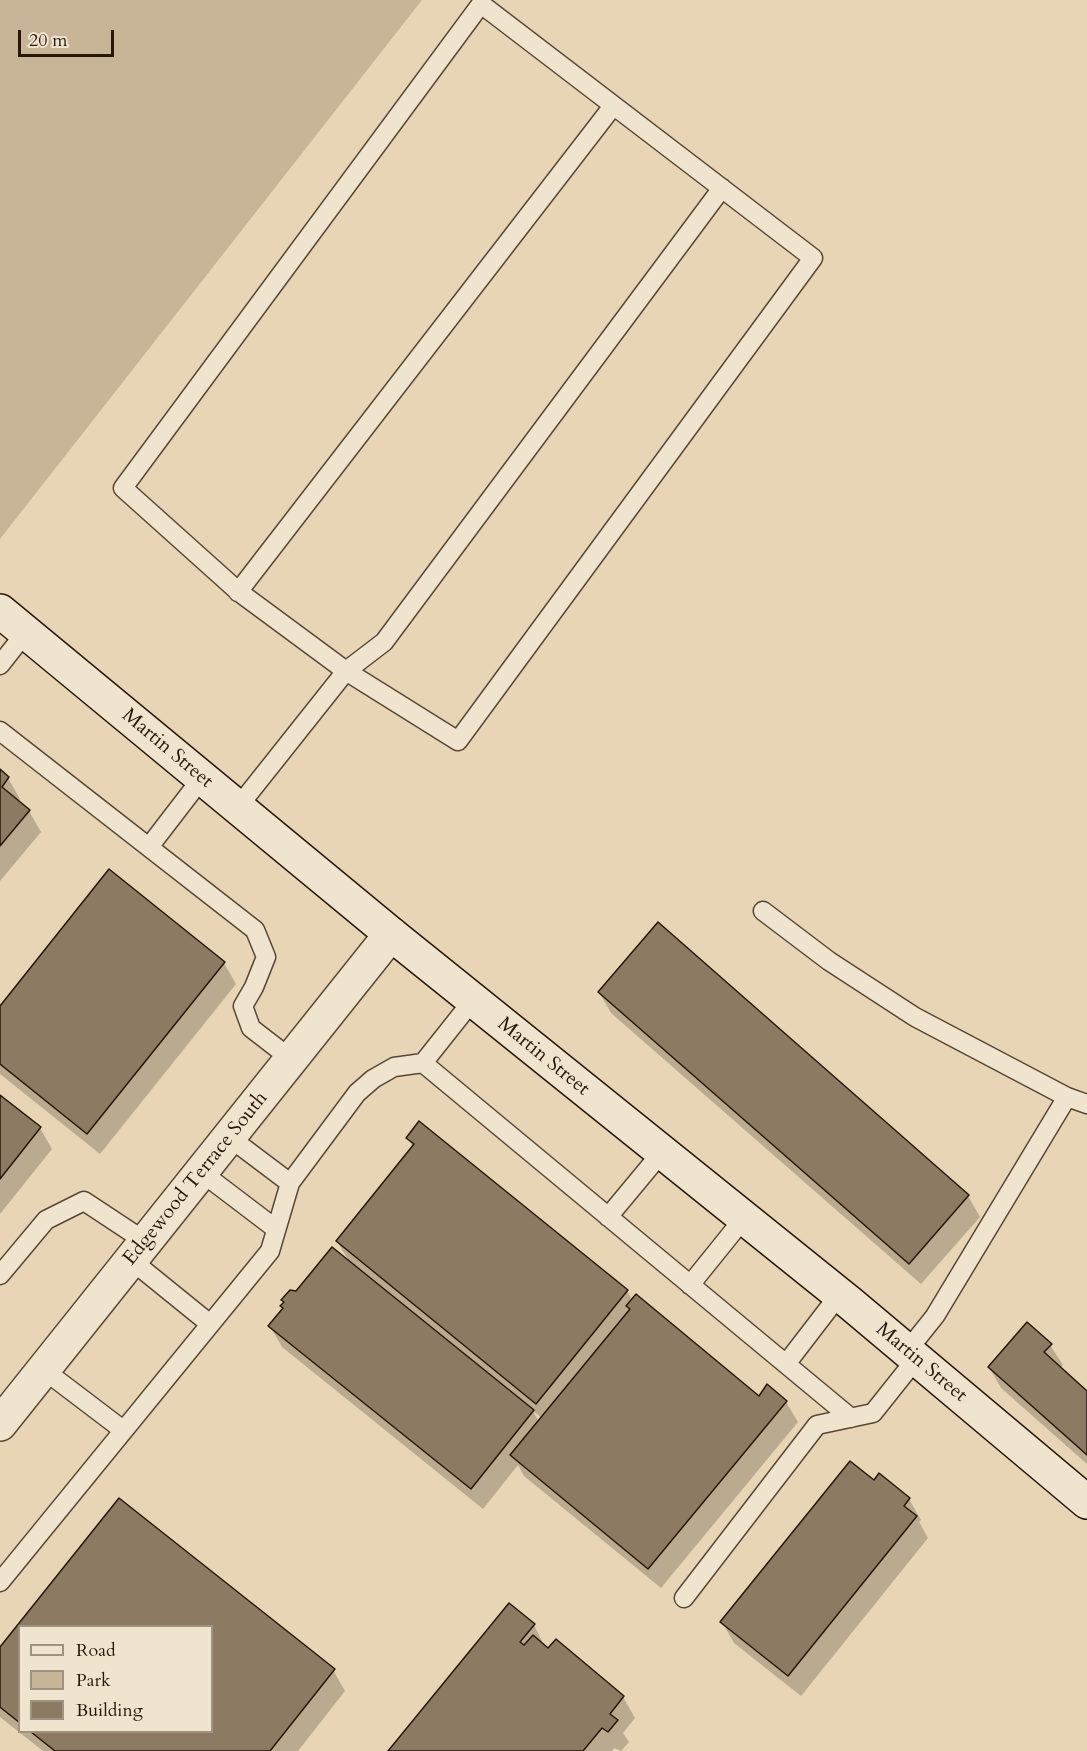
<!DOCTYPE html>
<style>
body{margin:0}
#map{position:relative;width:1087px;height:1751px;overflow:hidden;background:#e8d5b5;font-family:Cardo,serif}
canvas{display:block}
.legend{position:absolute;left:18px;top:1625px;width:195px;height:108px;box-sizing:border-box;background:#f0e4cf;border:2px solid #a09280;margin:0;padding:8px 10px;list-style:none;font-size:18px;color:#29180a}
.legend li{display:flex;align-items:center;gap:12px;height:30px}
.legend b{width:30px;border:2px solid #a09280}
.scale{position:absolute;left:18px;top:30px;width:96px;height:27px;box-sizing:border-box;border:3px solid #29180a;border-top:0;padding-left:8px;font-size:18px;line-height:21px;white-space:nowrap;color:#29180a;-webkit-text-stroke:4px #f0e4cf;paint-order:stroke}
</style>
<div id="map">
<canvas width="1087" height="1751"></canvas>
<ul class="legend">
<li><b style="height:8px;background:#f0e4cf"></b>Road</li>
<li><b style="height:16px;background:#c8b598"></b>Park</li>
<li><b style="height:16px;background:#8c7a63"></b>Building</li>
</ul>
<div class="scale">20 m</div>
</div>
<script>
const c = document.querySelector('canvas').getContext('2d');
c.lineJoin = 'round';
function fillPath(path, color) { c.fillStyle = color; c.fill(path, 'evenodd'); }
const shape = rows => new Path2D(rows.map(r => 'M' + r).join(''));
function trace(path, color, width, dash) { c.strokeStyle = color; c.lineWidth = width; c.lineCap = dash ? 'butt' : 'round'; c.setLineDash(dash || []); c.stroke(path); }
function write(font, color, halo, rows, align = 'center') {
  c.font = font + ' Cardo,serif'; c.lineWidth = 6; c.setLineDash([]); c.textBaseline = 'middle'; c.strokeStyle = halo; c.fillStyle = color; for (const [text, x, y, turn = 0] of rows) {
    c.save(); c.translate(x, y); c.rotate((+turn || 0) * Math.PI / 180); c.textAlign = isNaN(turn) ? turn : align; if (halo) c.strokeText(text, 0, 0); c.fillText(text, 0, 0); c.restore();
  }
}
const green = shape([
 [0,0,422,0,0,539]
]);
const shadow = shape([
 [0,771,8,778,20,799,18,802,29,811,41,832,0,881],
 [224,963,236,984,100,1154,0,1074,0,1008],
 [599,992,968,1196,980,1217,921,1284,611,1013],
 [0,1097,40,1128,52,1149,0,1214],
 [408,1138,627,1291,633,1301,759,1398,786,1402,798,1422,661,1588,524,1476,518,1465,483,1509,282,1347,270,1326,296,1293,350,1263,337,1241,413,1148],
 [533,1411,542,1418,539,1422],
 [1050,1345,1063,1365,1060,1368,1087,1393,1087,1464,1001,1388,989,1367],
 [874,1482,909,1499,921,1520,919,1522,928,1538,801,1696,734,1643,722,1622],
 [119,1500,333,1670,345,1691,298,1751,43,1751,0,1717,0,1650],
 [20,1626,212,1626,212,1732,20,1732],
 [534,1625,545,1647,549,1650,556,1642,623,1697,635,1718,623,1733,629,1742,621,1751,614,1748,612,1751,390,1751]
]);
const building = shape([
 [0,769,9,777,2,787,30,810,0,846,0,769],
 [109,869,225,962,87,1134,0,1064,0,1006,109,869],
 [658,922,969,1195,909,1264,598,992,658,922],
 [0,1095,41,1127,0,1179,0,1095],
 [419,1121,628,1290,536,1404,336,1241,414,1144,406,1138,419,1121],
 [332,1247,534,1410,471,1489,268,1326,283,1308,280,1306,284,1302,281,1300,290,1290,296,1291,332,1247],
 [636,1294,759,1396,767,1384,787,1401,648,1569,510,1455,630,1309,626,1306,636,1294],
 [1027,1322,1052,1344,1044,1352,1087,1391,1087,1455,988,1367,1027,1322],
 [850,1461,874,1480,879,1473,910,1498,904,1506,917,1516,788,1676,720,1622,850,1461],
 [119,1498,335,1669,270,1751,55,1751,31,1732,212,1732,212,1626,20,1626,20,1723,0,1707,0,1647,119,1498],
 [509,1603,535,1624,520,1642,524,1645,533,1635,548,1648,556,1639,624,1696,610,1714,618,1720,608,1732,602,1728,583,1751,388,1751,509,1603]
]);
const lane = shape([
 [238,592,613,106],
 [0,665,26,632],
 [0,731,255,930,266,957,254,987,243,1006,251,1028,291,1059],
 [238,807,346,671,458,741,813,258,481,4,123,488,239,592,346,671,384,642,722,188],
 [149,847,202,778],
 [763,911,829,961,915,1017,1067,1097,1087,1104],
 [423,1063,473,1000],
 [229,1137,290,1183],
 [201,1172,276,1229],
 [608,1217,662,1152],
 [131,1260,210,1324],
 [0,1275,46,1220,84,1201,146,1242],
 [690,1285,744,1218],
 [907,1351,935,1316,1067,1097],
 [786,1364,839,1295],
 [44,1370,123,1430],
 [0,1582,270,1251,290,1183,357,1093,373,1079,394,1067,423,1063,851,1418],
 [684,1598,817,1425,873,1413,916,1359]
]);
const street = shape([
 [0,1424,391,934]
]);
const secondary = shape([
 [0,611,391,934,850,1303,1087,1502]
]);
const streetNames = [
 ["Martin Street",167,749,40],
 ["Martin Street",543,1057,39],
 ["Edgewood Terrace South",196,1179,-51],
 ["Martin Street",921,1363,40]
];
fillPath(green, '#c8b598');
fillPath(shadow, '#0003');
fillPath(building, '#8c7a63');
trace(building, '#29180a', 1.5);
trace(lane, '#594735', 21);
trace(street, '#594735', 36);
trace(secondary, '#29180a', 36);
trace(lane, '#f0e4cf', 18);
trace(street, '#f0e4cf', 33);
trace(secondary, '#f0e4cf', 33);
write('20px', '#29180a', '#f0e4cf', streetNames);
</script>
